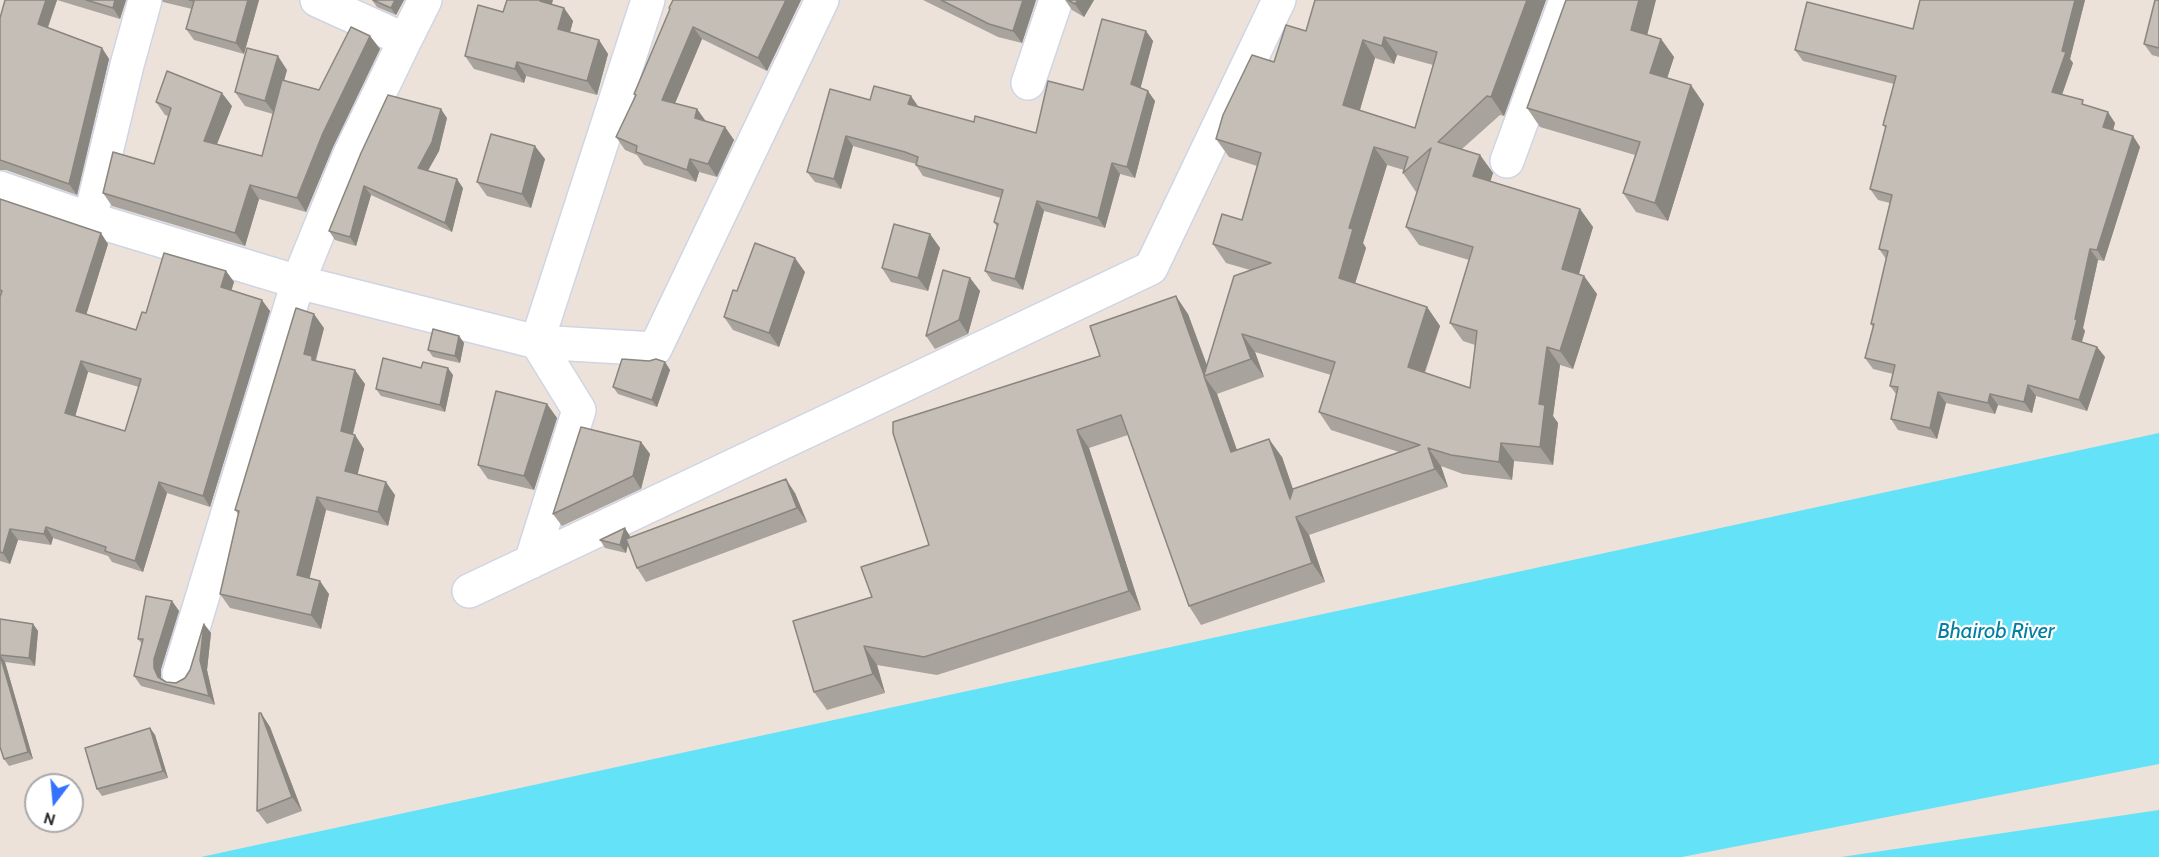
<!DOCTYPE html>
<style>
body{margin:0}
#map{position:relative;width:2159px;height:857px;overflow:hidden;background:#ede2da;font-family:Cabin,sans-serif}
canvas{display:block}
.north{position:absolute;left:24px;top:773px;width:60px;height:60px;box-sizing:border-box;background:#fff;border:2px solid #a9a9a9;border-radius:50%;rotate:196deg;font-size:16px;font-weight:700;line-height:24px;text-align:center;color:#292929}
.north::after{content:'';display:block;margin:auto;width:21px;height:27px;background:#3473ff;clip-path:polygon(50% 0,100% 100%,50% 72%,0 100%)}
</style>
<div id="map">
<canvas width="2159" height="857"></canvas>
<div class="north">N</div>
</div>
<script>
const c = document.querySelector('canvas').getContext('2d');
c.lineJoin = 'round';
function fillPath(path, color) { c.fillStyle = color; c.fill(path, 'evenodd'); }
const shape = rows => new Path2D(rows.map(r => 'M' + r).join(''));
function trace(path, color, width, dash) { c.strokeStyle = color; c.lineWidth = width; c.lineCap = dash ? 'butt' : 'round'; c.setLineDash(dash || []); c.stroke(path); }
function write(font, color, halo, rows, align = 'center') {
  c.font = font + ' Cabin,sans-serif'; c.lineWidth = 4.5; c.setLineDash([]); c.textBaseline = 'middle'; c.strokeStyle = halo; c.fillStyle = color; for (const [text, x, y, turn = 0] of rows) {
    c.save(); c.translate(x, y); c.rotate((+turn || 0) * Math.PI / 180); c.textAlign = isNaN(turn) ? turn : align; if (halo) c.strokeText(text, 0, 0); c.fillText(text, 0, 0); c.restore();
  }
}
const water = shape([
 [2159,433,2159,764,1682,857,201,857],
 [2159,810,2159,857,1841,857]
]);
const street = shape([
 [317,0,405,40,425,0],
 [1028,83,1056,0],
 [1507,161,1566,0],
 [0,188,90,219,127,65,145,0],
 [90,219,298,282,537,342,655,349,822,0],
 [531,562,579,410,537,342,648,0],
 [469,591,1151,268,1279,0],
 [179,674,298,282,350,154,405,40]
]);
const wall = shape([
 [5,0,126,0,120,19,57,0,48,28,102,48,109,59,77,195,6,170,0,170,0,18],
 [162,0,259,0,244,54,194,40,186,29,192,9,163,2],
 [372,0,404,0,396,15,377,7],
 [673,0,801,0,767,71,702,39,675,103,697,109,706,121,725,127,734,140,717,177,699,172,696,182,644,165,637,155,625,150,616,137,636,96,634,94,670,10,669,8],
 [923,0,1036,0,1022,43,998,37],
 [1065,0,1094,0,1084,17,1072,10],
 [1546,0,1504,116,1500,115,1462,149,1480,155,1493,173,1490,182,1580,209,1593,227,1579,274,1584,276,1597,294,1573,369,1560,365,1553,416,1558,423,1553,465,1514,461,1512,480,1463,474,1441,466,1448,487,1309,535,1325,582,1201,625,1189,606,1128,435,1089,448,1141,610,937,675,877,665,885,693,827,710,814,692,872,597,929,545,1100,356,1188,314,1207,365,1250,270,1226,263,1213,244,1242,220,1257,166,1229,157,1216,139,1274,62,1306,31],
 [1397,55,1433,65,1415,128,1360,110,1375,58,1394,64],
 [1387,165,1404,170,1403,173,1416,192,1418,190,1406,227,1419,245,1469,260,1450,323,1463,341,1475,345,1470,388,1425,373,1440,326,1427,307,1355,284,1366,248,1363,243],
 [1255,352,1331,375,1319,412,1331,430,1399,452,1293,490,1282,457,1237,450,1217,394,1264,377],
 [1920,0,2085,0,2070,59,2073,63,2062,95,2086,106,2115,123,2113,130,2133,136,2140,147,2104,261,2098,260,2083,328,2085,331,2082,342,2097,347,2105,357,2087,411,2036,396,2032,413,1998,405,1995,414,1946,403,1937,439,1898,430,1891,419,1896,394,1890,386,1893,374,1873,369,1865,358,1873,327,1871,324,1886,259,1879,249,1890,203,1878,200,1870,189,1886,129,1883,125,1894,84,1803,61,1795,50,1913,29],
 [2159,0,2159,57,2152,55,2144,44],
 [552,4,564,8,573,21,570,32,599,40,608,54,597,95,526,76,524,83,474,69,465,56,503,12],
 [1146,31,1153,41,1140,88,1155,101,1135,178,1120,174,1105,228,1044,211,1023,290,992,281,985,271,997,227,994,222,1001,198,923,176,916,165,916,164,853,146,841,189,815,182,807,172,870,100,918,107,974,122,1036,133],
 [1647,35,1661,39,1674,57,1667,78,1704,104,1668,221,1636,212,1623,193,1635,155,1540,127,1527,108],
 [370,36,380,49,333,147,306,212,259,199,245,246,112,206,103,193,154,164,168,116,165,115,156,102,232,106,217,144,262,156,273,114,245,106,235,92,287,70,284,80,319,90],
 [447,118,439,151,428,171,463,188,452,232,371,195,356,246,335,240,329,231,361,153],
 [545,159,531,208,487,196,477,182],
 [0,199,108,244,86,315,136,330,146,313,226,271,234,282,231,291,270,311,210,507,167,493,143,572,112,562,108,556,53,538,51,545,18,540,10,564,0,561],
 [88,372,139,387,125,431,75,416],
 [930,234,940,248,928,291,891,282,882,268],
 [805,272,779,347,733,330,724,317,737,291],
 [970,278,980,291,968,334,935,349,926,336],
 [324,328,316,361,365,384,353,434,355,435,364,449,357,474,395,495,388,526,326,510,309,578,329,594,321,629,230,608,220,594,238,514,235,510],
 [459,336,464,343,460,363,433,357,428,350],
 [649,361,665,362,670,370,657,407,618,394,613,387],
 [453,375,445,412,381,396,376,389],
 [547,404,557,418,534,490,488,479,478,465],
 [641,442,650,454,641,489,562,526,553,514],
 [795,493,807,522,646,582,637,568,628,544,626,553,605,548,600,540,630,536,629,538],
 [172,601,179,611,161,669,161,678,166,682,176,683,185,678,190,670,204,624,211,633,207,670,215,705,141,686,134,676,142,644,138,639],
 [0,619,33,624,38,631,35,666,5,662,33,759,9,766,4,759,0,747],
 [261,713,270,727,302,811,267,824,257,811],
 [150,728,155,735,168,778,102,796,97,789]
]);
const shadedWall = shape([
 [46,0,57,0,45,35,38,24],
 [115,0,126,0,120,19,113,8],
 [248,0,259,0,244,54,236,43],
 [395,0,404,0,396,15,391,8],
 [540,0,553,0,549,15,540,1],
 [786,0,801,0,767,71,758,58],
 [1023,0,1036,0,1022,43,1013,31],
 [1078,0,1094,0,1084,17,1075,4],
 [1527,0,1546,0,1504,116,1491,97],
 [1639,0,1656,0,1644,48,1631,30],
 [2075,0,2085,0,2070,59,2073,63,2059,103,2052,92],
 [564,8,573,21,567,43,558,29],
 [693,27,702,39,671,113,662,100],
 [1146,31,1153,41,1139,94,1131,84],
 [370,36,380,49,333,147,306,212,297,198,323,133],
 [1384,37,1397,55,1394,64,1382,46],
 [1661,39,1674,57,1663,91,1650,73],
 [599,40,608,54,597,95,587,81],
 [1363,40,1375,58,1356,123,1343,105],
 [102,48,109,59,77,195,69,184],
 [278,56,287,70,275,114,265,101],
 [517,62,526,76,524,83,515,69],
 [1691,85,1704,104,1668,221,1655,203],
 [1148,91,1155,101,1135,178,1127,167],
 [222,93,232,106,213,154,204,141],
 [911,96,918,106,908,104],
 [441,109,447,118,439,151,424,177,418,168],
 [697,109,706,122,695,118],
 [2108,112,2115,123,2111,138,2103,127],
 [725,127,734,140,717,177,708,164],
 [846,136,853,146,841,189,834,179],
 [2133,136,2140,147,2104,261,2097,250],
 [535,146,545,159,531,208,522,194],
 [1374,147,1387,165,1363,243,1366,248,1351,296,1339,278,1349,228],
 [1480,155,1493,173,1486,195,1473,176],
 [690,159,699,172,696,182,687,170],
 [1112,163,1120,174,1105,228,1098,218],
 [457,179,463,188,452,232,445,223],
 [250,185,259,199,245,246,235,233],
 [364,186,371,195,356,246,350,237],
 [1037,201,1044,211,1023,290,1015,279],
 [1580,209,1593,227,1575,287,1562,269],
 [101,233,108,244,84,322,76,311],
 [930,234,940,248,928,291,918,278],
 [2090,249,2098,260,2083,328,2085,331,2079,350,2072,339,2075,319],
 [795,258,805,272,779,347,769,333],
 [226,271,234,282,229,298,221,287],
 [1584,276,1597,294,1573,369,1560,351],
 [970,278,980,291,968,334,959,320],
 [1176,296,1188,314,1210,374,1204,375],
 [262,300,270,311,210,507,203,496],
 [1427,307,1440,326,1420,385,1408,367],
 [314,314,324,328,315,361,322,370,304,354],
 [1242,334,1255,352,1264,377,1251,359],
 [459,336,464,343,460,363,455,356],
 [1547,347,1560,365,1553,416,1558,423,1553,465,1540,447,1539,404],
 [2097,347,2105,357,2087,411,2079,400],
 [81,361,88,372,73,424,65,413],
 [665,362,670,370,657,407,652,400],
 [448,368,453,375,445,412,440,405],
 [355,370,365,384,350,445,341,431],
 [1204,376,1217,394,1244,470,1231,452],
 [2028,385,2036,396,2032,413,2024,402],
 [1938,392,1946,403,1937,439,1930,428],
 [1990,394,1998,405,1995,414,1988,403],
 [547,404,557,418,534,490,524,476],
 [1077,430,1089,448,1141,610,1129,591],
 [355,435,364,449,355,485,345,471],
 [1269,439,1282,457,1302,515,1290,499],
 [641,442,650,454,641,489,633,476],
 [1501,443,1514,461,1512,480,1499,462],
 [1428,448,1441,466,1448,487,1435,469],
 [786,479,795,493,807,522,797,508],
 [159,482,167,493,143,572,135,561],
 [386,482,395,495,388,526,378,512],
 [317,497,326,510,307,589,297,575],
 [1296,517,1309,535,1325,582,1312,563],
 [46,527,53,538,51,545,44,534],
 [625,528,630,536,626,553,620,545],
 [10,529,18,540,10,564,3,553],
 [320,581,329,594,321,629,311,615],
 [172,601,179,611,161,669,161,678,165,686,158,677,154,668,154,659],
 [33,624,38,631,35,666,29,658],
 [204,624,211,633,207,670,215,705,209,696,200,660],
 [864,646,877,665,885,693,873,674],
 [0,655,5,662,33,759,28,752],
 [261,713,270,727,302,811,292,797],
 [150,728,155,735,168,778,163,771]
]);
const building = shape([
 [5,0,46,0,38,24,102,48,69,184,0,160,0,18,5,0],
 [86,0,115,0,113,8,86,0],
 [189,0,248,0,236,43,186,29,194,1,189,0],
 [373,0,395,0,391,8,373,0],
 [507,0,540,0,540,1,564,8,558,29,599,40,587,81,517,62,515,69,465,56,478,5,503,12,507,0],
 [673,0,786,0,758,58,693,27,662,100,697,109,695,118,725,127,708,164,690,159,687,170,636,152,637,146,616,137,636,95,634,94,670,9,669,8,673,0],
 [941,0,1023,0,1013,31,989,24,941,0],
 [1068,0,1078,0,1075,4,1068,0],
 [1315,0,1527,0,1491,97,1487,96,1438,142,1480,155,1473,176,1580,209,1562,269,1584,276,1560,351,1547,347,1539,404,1545,405,1540,447,1501,443,1499,462,1451,455,1428,448,1435,469,1296,517,1312,563,1189,606,1121,415,1077,430,1129,591,924,657,864,646,873,674,814,692,793,621,872,597,861,567,929,545,893,433,893,422,1100,356,1090,326,1176,296,1204,375,1234,276,1271,263,1213,244,1222,214,1242,220,1261,153,1216,139,1223,115,1252,55,1274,62,1286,25,1306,31,1315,0],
 [1384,37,1437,52,1415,128,1343,105,1363,40,1382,46,1384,37],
 [1374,147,1408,157,1403,173,1431,148,1406,227,1473,247,1450,323,1477,331,1470,388,1408,367,1427,307,1339,278,1353,229,1349,228,1374,147],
 [1242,334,1335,362,1319,412,1420,445,1293,489,1290,499,1269,439,1231,452,1204,376,1251,359,1242,334],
 [1566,0,1639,0,1631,30,1661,39,1650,73,1691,85,1655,203,1623,193,1640,142,1527,108,1566,0],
 [1920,0,2075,0,2062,51,2066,52,2052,92,2083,100,2082,104,2108,112,2103,127,2133,136,2097,250,2090,249,2075,319,2077,320,2072,339,2097,347,2079,400,2028,385,2024,402,1990,394,1988,403,1938,392,1930,428,1891,419,1898,387,1890,386,1895,365,1865,358,1874,324,1871,324,1888,251,1879,249,1892,195,1870,189,1886,126,1883,125,1896,76,1795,50,1807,2,1913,29,1920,0],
 [2155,0,2159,0,2159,48,2144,44,2155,0],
 [1102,19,1146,31,1131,84,1148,91,1127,167,1112,163,1098,218,1037,201,1015,279,985,271,998,224,994,222,1003,190,916,165,918,157,905,152,846,136,834,179,807,172,830,89,870,100,874,86,911,96,908,104,974,122,975,116,1036,133,1048,81,1083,90,1102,19],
 [351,27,370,36,323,133,297,198,250,185,235,233,103,193,113,152,154,164,171,108,156,102,167,71,222,93,204,141,262,156,282,80,319,90,351,27],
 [247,48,278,56,265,101,235,92,247,48],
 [388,95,441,109,432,142,418,168,457,179,445,223,364,186,350,237,329,231,361,153,388,95],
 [491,134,535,146,522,194,477,182,491,134],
 [0,199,101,233,76,311,136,330,142,312,146,313,164,253,226,271,221,287,262,300,203,496,159,482,135,561,105,551,106,547,46,527,44,534,10,529,3,553,0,552,0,297,2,291,0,290,0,199],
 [81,361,141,379,125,431,65,413,81,361],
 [894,224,930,234,918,278,882,268,894,224],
 [755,243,795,258,769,333,724,317,733,290,737,291,755,243],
 [943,270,970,278,959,320,926,336,943,270],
 [296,308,314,314,304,354,312,356,312,360,355,370,341,431,355,435,345,471,386,482,378,512,317,497,297,575,320,581,311,615,220,594,239,511,235,510,296,308],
 [433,329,459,336,455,356,428,350,433,329],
 [383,358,421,368,423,362,448,368,440,405,376,389,383,358],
 [622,359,649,361,656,359,665,362,652,400,613,387,622,359],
 [496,391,547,404,524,476,478,465,496,391],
 [581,427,641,442,633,476,553,514,581,427],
 [786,479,797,508,637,568,626,539,786,479],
 [625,528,620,545,600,540,625,528],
 [146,596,172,601,154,659,154,668,158,677,166,682,176,683,185,678,190,670,204,624,200,660,209,696,134,676,143,639,138,639,146,596],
 [0,619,33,624,29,658,0,655,0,619],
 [0,655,28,752,4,759,0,747,0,655],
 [259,713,261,713,292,797,257,811,259,713],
 [150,728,163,771,97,789,85,748,150,728]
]);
const waterNames = [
 ["Bhairob River",1996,632]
];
fillPath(water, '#64e2f7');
trace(street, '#cfd5e4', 36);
trace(street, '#fff', 33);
fillPath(wall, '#a9a39d');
fillPath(shadedWall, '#89857f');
fillPath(building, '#c4beb6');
trace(building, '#89857f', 1.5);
write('italic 22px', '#037fa3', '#fff', waterNames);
</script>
